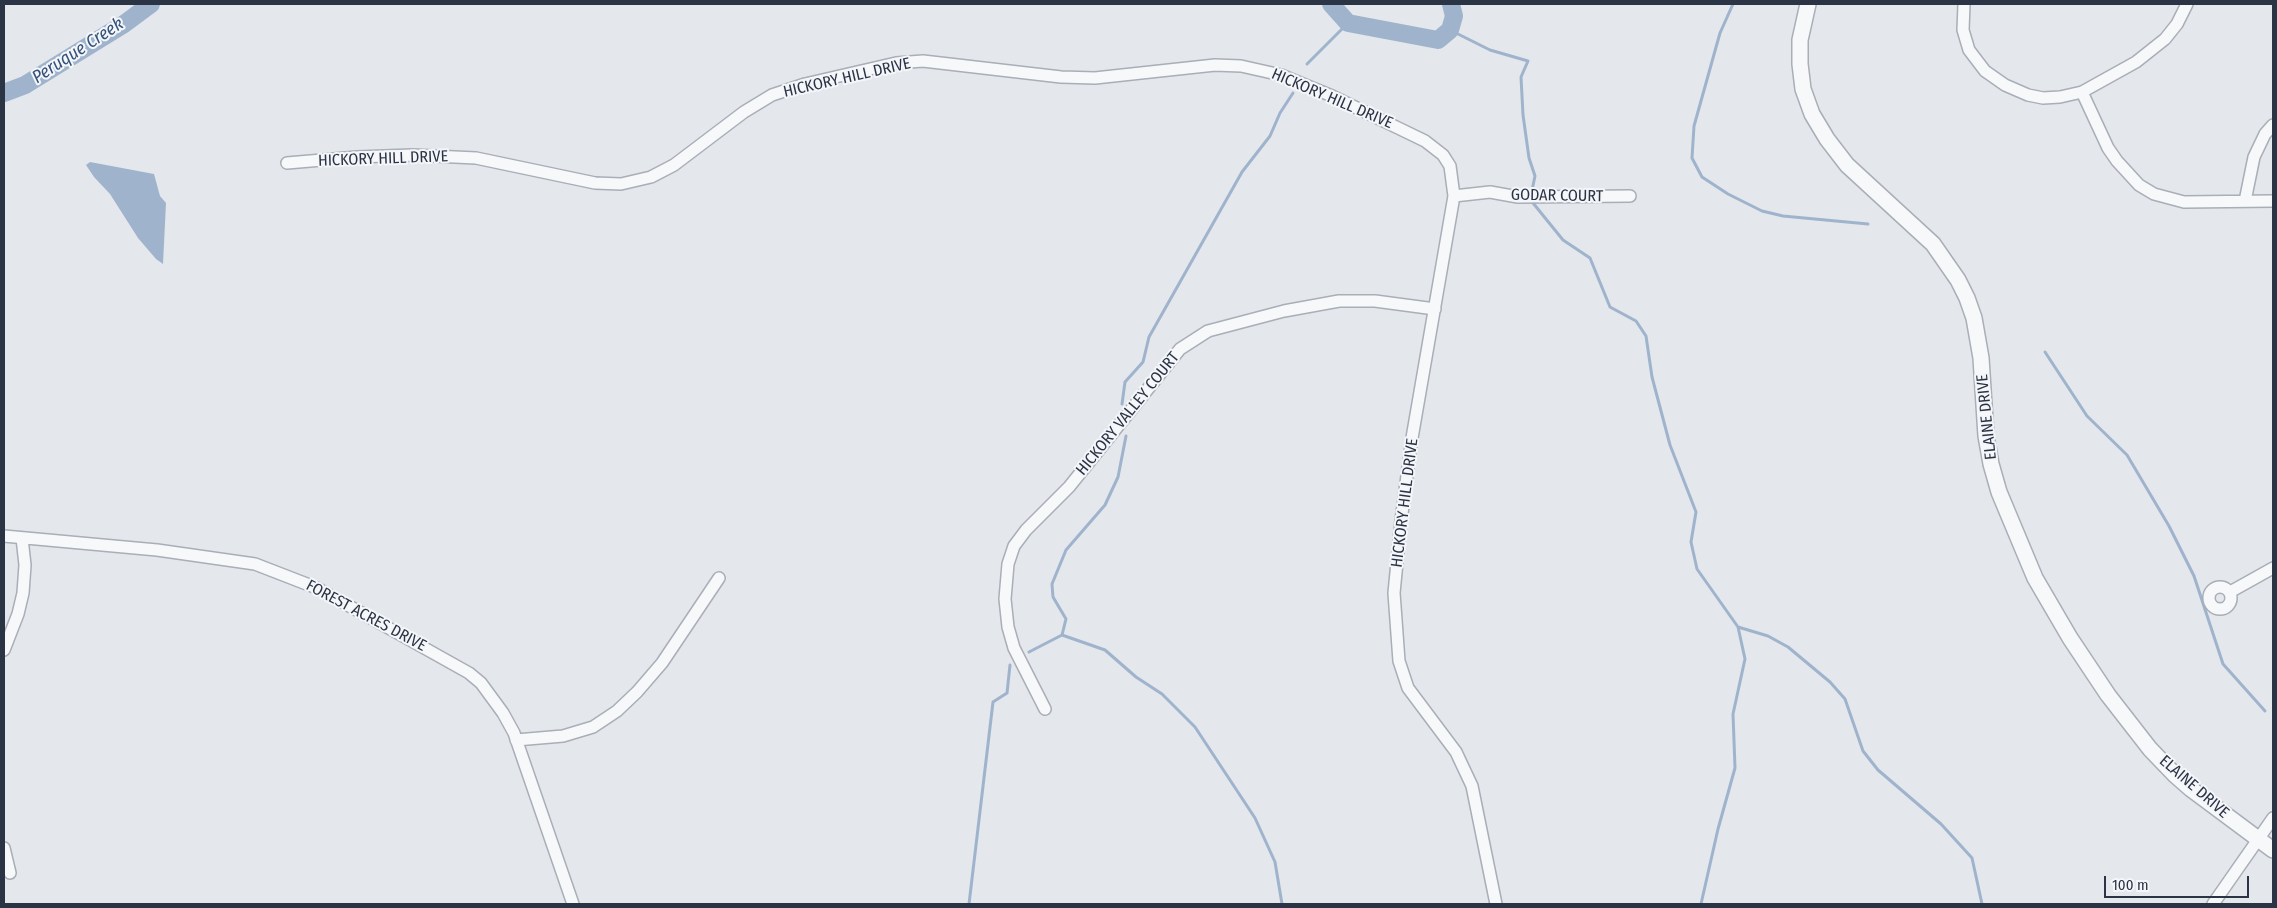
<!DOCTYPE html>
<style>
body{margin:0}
#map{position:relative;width:2277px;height:908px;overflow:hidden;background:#e4e7ec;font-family:"Fira Sans Condensed",sans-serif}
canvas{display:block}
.frame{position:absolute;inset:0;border:5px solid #2b3445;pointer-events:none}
.scale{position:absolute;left:2104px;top:876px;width:145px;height:22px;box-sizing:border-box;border:2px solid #2b3445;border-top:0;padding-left:6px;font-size:15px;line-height:18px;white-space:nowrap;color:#2b3445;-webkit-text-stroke:4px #f4f6f9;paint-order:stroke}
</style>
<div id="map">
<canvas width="2277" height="908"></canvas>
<div class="frame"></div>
<div class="scale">100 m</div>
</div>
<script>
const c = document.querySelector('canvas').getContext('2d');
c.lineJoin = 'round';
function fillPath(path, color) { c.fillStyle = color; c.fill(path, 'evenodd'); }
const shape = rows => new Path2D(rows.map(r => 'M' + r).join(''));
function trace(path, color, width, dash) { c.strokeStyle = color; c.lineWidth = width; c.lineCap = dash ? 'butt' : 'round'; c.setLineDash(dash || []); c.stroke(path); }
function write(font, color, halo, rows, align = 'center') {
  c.font = font + ' "Fira Sans Condensed",sans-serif'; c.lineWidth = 4; c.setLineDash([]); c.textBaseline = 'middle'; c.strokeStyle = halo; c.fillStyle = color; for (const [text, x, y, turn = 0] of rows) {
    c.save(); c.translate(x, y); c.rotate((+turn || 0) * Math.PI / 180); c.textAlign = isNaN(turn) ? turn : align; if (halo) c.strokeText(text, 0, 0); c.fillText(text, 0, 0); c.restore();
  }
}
const water = shape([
 [90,162,154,174,160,196,166,203,163,264,156,259,138,238,110,194,94,177,86,165]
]);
const stream = shape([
 [1733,4,1720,33,1694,126,1692,158,1702,177,1728,194,1762,211,1783,216,1868,224],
 [1438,40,1454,32,1490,50,1528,61,1521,77,1523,115,1529,158,1535,176,1531,195],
 [1307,64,1348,23],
 [1533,203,1563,240,1590,258,1610,307,1636,321,1646,336,1652,377,1670,445,1696,512,1691,542,1697,569,1738,627,1745,659,1733,714,1735,768,1718,829,1701,904],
 [2045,352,2087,416,2127,455,2169,526,2194,576,2223,664,2265,711],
 [1122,404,1125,382,1143,362,1149,337,1242,172,1270,136,1280,113,1293,93],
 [1738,627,1768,636,1788,647,1830,682,1845,699,1863,751,1878,770,1941,824,1972,858,1982,904],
 [1062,635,1066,619,1053,597,1052,584,1066,550,1105,505,1118,477,1126,436],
 [1029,652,1062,635,1105,650,1136,677,1162,694,1195,727,1255,818,1275,862,1282,904],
 [969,904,993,702,1007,693,1010,665]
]);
const river = shape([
 [1331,4,1348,23,1438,40,1450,30,1454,16,1451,4],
 [4,93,25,85,124,24,151,4]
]);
const minor = shape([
 [1964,4,1963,30,1969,50,1985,71,2005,85,2028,95,2043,98,2060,97,2082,92,2136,62,2165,39,2177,24,2187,4],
 [2082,92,2108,148,2117,161,2139,185,2154,194,2184,202,2273,201],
 [287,163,357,157,412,155,476,158,595,183,621,184,651,177,674,165,744,112,772,95,805,84,896,63,923,61,1061,77,1095,78,1215,65,1241,66,1281,75,1332,96,1425,141,1443,155,1450,166,1454,196,1412,438,1401,521,1394,593,1399,661,1408,688,1456,752,1472,786,1496,904],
 [1454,196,1490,192,1518,197,1630,196],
 [2245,201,2254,157,2265,134,2273,125],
 [4,536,157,550,255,564,317,588,469,673,481,683,503,713,514,733,573,904],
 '2209 598a11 11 0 1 1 22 0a11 11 0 1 1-22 0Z',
 [2230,592,2273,568],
 [4,650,18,614,23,593,25,565,22,538],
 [1045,709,1014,648,1008,627,1005,599,1008,564,1014,546,1026,530,1069,487,1180,349,1208,331,1284,311,1339,301,1375,301,1435,309],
 [516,740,563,736,593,727,617,711,637,692,662,663,719,578],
 [4,848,10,873],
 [2213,904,2273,818]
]);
const tertiary = shape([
 [1808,4,1800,40,1800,64,1803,89,1812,114,1827,139,1847,165,1933,244,1958,280,1967,298,1974,318,1981,358,1986,436,1991,464,1999,492,2035,578,2070,638,2108,695,2150,749,2175,775,2191,789,2273,850]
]);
const streetNames = [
 ["HICKORY HILL DRIVE",847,78,-13],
 ["HICKORY HILL DRIVE",1332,99,23],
 ["HICKORY HILL DRIVE",383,159,-2],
 ["GODAR COURT",1557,196,1],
 ["HICKORY VALLEY COURT",1128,414,-51],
 ["ELAINE DRIVE",1987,417,-96],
 ["HICKORY HILL DRIVE",1405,503,-83],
 ["FOREST ACRES DRIVE",366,616,28],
 ["ELAINE DRIVE",2194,787,41]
];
const waterNames = [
 ["Peruque Creek",78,51,-33]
];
fillPath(water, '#9fb4cc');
trace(stream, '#9fb4cc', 3);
trace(river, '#9fb4cc', 18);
trace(minor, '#a9aeb7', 14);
trace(tertiary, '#a9aeb7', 18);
trace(minor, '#f7f8fa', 11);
trace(tertiary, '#f7f8fa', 15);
write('16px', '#2b3445', '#f4f6f9', streetNames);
write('italic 18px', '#34527a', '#f4f6f9', waterNames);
</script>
